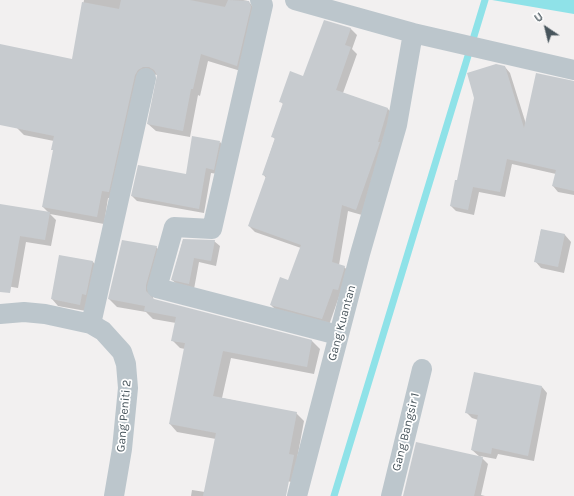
<!DOCTYPE html>
<style>
body{margin:0}
#map{position:relative;width:574px;height:496px;overflow:hidden;background:#f2f0f0;font-family:Karla,sans-serif}
canvas{display:block}
.north{position:absolute;left:526px;top:8px;width:40px;height:40px;-webkit-text-stroke:3px #fff;paint-order:stroke;rotate:325deg;font-size:11px;font-weight:700;line-height:16px;text-align:center;color:#48555c}
.north::after{content:'';display:block;margin:auto;width:14px;height:18px;background:#48555c;clip-path:polygon(50% 0,100% 100%,50% 72%,0 100%)}
</style>
<div id="map">
<canvas width="574" height="496"></canvas>
<div class="north">U</div>
</div>
<script>
const c = document.querySelector('canvas').getContext('2d');
c.lineJoin = 'round';
function fillPath(path, color) { c.fillStyle = color; c.fill(path, 'evenodd'); }
const shape = rows => new Path2D(rows.map(r => 'M' + r).join(''));
function trace(path, color, width, dash) { c.strokeStyle = color; c.lineWidth = width; c.lineCap = dash ? 'butt' : 'round'; c.setLineDash(dash || []); c.stroke(path); }
function write(font, color, halo, rows, align = 'center') {
  c.font = font + ' Karla,sans-serif'; c.lineWidth = 3.5; c.setLineDash([]); c.textBaseline = 'middle'; c.strokeStyle = halo; c.fillStyle = color; for (const [text, x, y, turn = 0] of rows) {
    c.save(); c.translate(x, y); c.rotate((+turn || 0) * Math.PI / 180); c.textAlign = isNaN(turn) ? turn : align; if (halo) c.strokeText(text, 0, 0); c.fillText(text, 0, 0); c.restore();
  }
}
const water = shape([
 [492,0,574,0,574,14]
]);
const shadow = shape([
 [84,0,243,0,248,1,255,9,244,72,208,61,200,96,198,95,190,137,156,131,148,124,158,75,150,74,116,199,108,198,104,224,50,214,56,220,51,246,26,242,18,288,0,285,0,205,49,213,43,207,54,151,52,149,54,141,24,135,17,128,0,80,0,45,73,60],
 [350,28,357,35,352,49,357,54,343,93,388,109,394,115,362,215,348,211,339,265,344,267,351,273,340,294,329,325,277,311,271,305,289,281,301,248,255,232,249,226,266,178,263,174,275,139,272,136,284,105,280,101],
 [505,67,510,73,526,124,574,82,574,195,558,192,553,186,556,174,512,164,505,197,479,192,474,215,456,211,451,206,458,181],
 [220,142,225,147,218,174,211,173,204,213,137,201,132,196,186,175],
 [541,230,565,235,571,242,564,273,541,268,535,261],
 [183,240,214,241,220,246,216,266,199,262,194,289,178,285,172,280],
 [156,247,164,255,153,294,153,300,312,341,320,349,314,374,231,358,222,398,296,413,304,421,297,459,297,483,276,479,272,496,191,496,192,490,205,492,216,439,177,432,170,424,185,349,180,348,172,340,176,323,153,319,146,312,117,307,109,299],
 [60,257,93,262,99,268,86,311,58,306,52,299],
 [542,387,547,393,534,461,498,454,496,459,480,456,488,464,481,495,485,496,404,496,480,457,472,450,478,420,472,418,466,412]
]);
const stream = shape([
 [334,496,485,0]
]);
const building = shape([
 [121,0,190,0,225,7,228,0,249,1,251,7,237,66,201,54,193,89,191,89,183,131,147,124,157,75,154,70,149,67,143,67,138,70,135,75,109,192,102,191,97,217,42,207,53,150,51,150,54,136,0,125,0,44,72,59,82,2,119,9],
 [324,20,351,28,345,45,351,47,336,90,388,108,378,142,380,142,356,210,342,205,332,262,345,266,338,290,333,289,322,319,270,305,280,277,288,280,301,245,248,226,266,176,262,175,275,138,271,137,283,103,279,102,290,71,303,76],
 [496,64,505,66,524,128,536,73,574,81,574,191,552,186,556,170,507,159,500,192,473,187,468,210,450,206,455,180,457,180,474,98,467,73],
 [192,136,220,141,214,170,206,168,199,209,131,196,138,165,186,174],
 [0,204,50,212,45,240,20,236,10,293,0,292],
 [541,229,565,234,558,267,534,262],
 [183,239,215,240,211,261,194,258,189,284,171,280],
 [122,240,157,246,146,285,146,291,154,299,312,340,307,367,223,351,213,396,297,412,289,454,294,455,286,496,203,496,216,433,169,424,185,343,171,341,176,317,144,311,145,306,108,299],
 [59,255,93,261,86,295,82,294,80,305,51,299],
 [474,372,542,386,528,456,492,448,491,454,471,450,478,415,465,413],
 [416,442,483,457,474,496,403,496]
]);
const minor = shape([
 [260,0,263,5,212,229,174,227,157,288,338,335],
 [295,0,413,33,574,70],
 [0,314,24,312,45,314,91,324,103,331,122,352,126,364,128,388,122,449,114,496],
 [91,324,146,78],
 [297,496,360,254,397,125,413,33],
 [391,496,422,369]
]);
const streetNames = [
 ["Gang Kuantan",342,323,-75],
 ["Gang Peniti 2",124,416,-85],
 ["Gang Bangsir 1",406,432,-76]
];
fillPath(water, '#8fe2e8');
fillPath(shadow, '#0003');
trace(stream, '#8fe2e8', 7);
fillPath(building, '#c7cbcf');
trace(minor, '#bcc6cc', 20);
write('12px', '#48555c', '#fff', streetNames);
</script>
